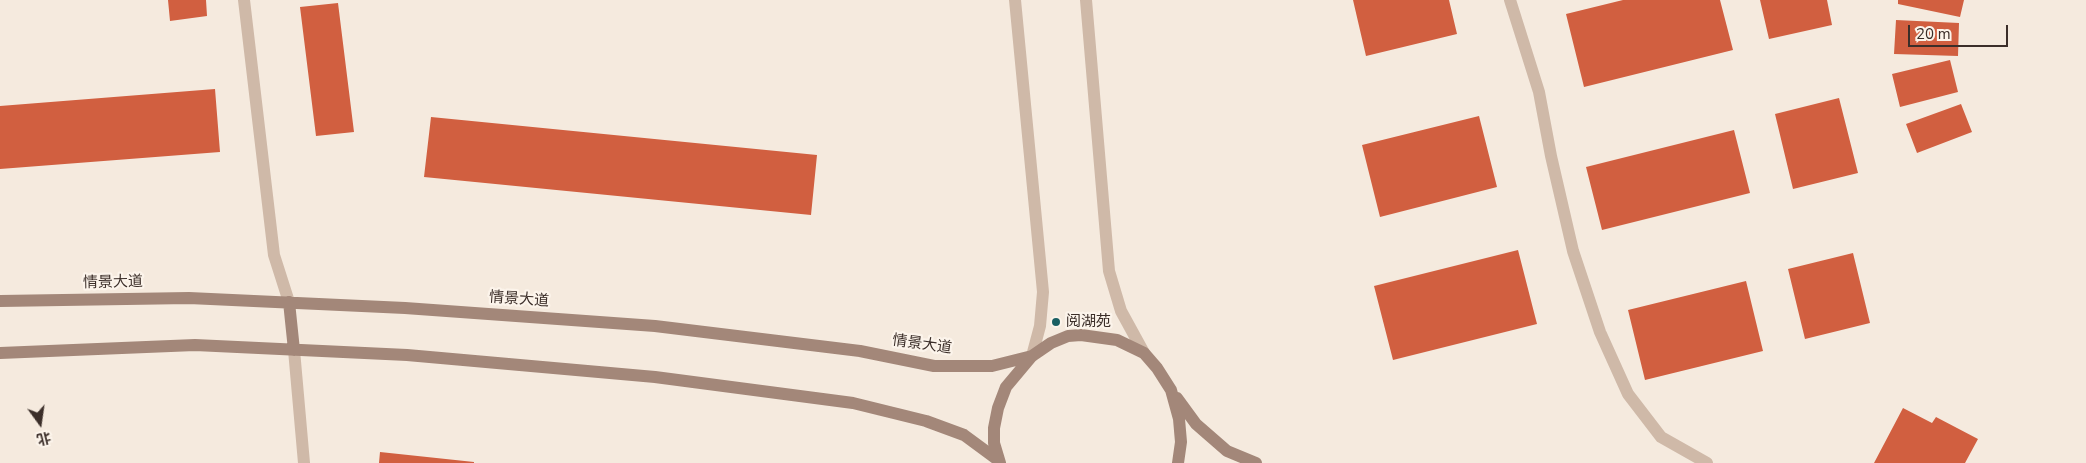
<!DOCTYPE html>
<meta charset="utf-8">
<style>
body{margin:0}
#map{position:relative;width:2086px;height:463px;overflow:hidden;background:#f5eade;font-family:"Nunito Sans","Noto Sans SC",sans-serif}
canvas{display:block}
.north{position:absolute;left:15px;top:398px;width:50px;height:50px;-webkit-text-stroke:4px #fcf4eb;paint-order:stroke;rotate:166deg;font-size:14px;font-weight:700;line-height:20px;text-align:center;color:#3b2e29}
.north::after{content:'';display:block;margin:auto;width:18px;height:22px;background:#3b2e29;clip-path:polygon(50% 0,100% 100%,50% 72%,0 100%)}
.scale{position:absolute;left:1908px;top:25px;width:100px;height:22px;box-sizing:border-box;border:2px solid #3b2e29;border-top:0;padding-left:6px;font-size:15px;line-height:18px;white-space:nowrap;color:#3b2e29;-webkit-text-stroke:4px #fcf4eb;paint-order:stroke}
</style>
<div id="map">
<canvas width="2086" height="463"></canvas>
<div class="north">北</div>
<div class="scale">20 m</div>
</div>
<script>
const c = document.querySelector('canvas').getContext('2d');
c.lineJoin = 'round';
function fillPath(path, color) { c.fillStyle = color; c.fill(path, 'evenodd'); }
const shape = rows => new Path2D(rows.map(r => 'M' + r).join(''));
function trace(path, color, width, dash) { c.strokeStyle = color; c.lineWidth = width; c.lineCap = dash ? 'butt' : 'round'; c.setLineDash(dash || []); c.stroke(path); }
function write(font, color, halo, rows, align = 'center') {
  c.font = font + ' "Nunito Sans","Noto Sans SC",sans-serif'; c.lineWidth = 4.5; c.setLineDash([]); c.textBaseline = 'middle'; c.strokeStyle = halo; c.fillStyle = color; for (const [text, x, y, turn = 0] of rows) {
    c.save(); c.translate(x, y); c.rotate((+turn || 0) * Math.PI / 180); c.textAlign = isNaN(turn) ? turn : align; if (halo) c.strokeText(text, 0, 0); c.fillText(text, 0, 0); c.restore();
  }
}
const building = shape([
 [168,0,206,0,207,16,170,21],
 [1353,0,1449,0,1457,34,1366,56],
 [1623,0,1720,0,1733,50,1584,87,1566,14],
 [1760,0,1827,0,1832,25,1769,39],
 [1898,0,1964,0,1960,17,1898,4],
 [338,3,354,132,316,136,300,7],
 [1896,20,1959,23,1958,56,1894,54],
 [1950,60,1958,92,1900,107,1892,74],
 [215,89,220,152,0,169,0,106],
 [1839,98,1858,173,1793,189,1775,114],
 [1961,104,1972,132,1917,153,1906,124],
 [1479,116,1497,187,1380,217,1362,145],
 [431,117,817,155,811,215,424,177],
 [1734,130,1750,193,1602,230,1586,167],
 [1518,250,1537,324,1393,360,1374,286],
 [1853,253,1870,323,1805,339,1788,269],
 [1746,281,1763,351,1645,380,1628,310],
 [1903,408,1932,423,1936,417,1978,439,1965,463,1874,463],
 [380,452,474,462,474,463,379,463]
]);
const lane = shape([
 [244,0,274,255,289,302],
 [294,350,304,463]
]);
const street = shape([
 [1015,0,1043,292,1040,326,1032,356],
 [1086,0,1109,271,1121,311,1144,353],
 [1510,0,1539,92,1551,156,1573,251,1600,332,1628,394,1661,437,1707,463]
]);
const secondary = shape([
 [0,301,189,298,405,308,655,326,860,351,934,366,992,366,1032,356],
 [289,302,294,350],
 [0,353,195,345,407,355,655,377,853,403,926,421,964,435,998,460],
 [1177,398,1196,424,1227,451,1256,463],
 [1000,463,994,443,994,428,998,408,1006,387,1032,356,1051,343,1068,336,1081,335,1117,340,1144,353,1157,368,1171,390,1179,419,1181,442,1178,463]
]);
const markers = [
 [1056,322,5,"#1a5f62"]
];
const streetNames = [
 ["情景大道",113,283,-1],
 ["情景大道",519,300,4],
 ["情景大道",922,345,8]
];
const poiNames = [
 ["阅湖苑",1066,322]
];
fillPath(building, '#d15f40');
trace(lane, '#cfb9a8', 12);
trace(street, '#cfb9a8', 12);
trace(secondary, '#a38779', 12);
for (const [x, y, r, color] of markers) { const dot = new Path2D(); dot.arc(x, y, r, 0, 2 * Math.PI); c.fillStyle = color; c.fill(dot); trace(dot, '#fcf4eb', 2); }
write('15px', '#3b2e29', '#fcf4eb', streetNames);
write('15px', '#3b2e29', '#fcf4eb', poiNames, 'left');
</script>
